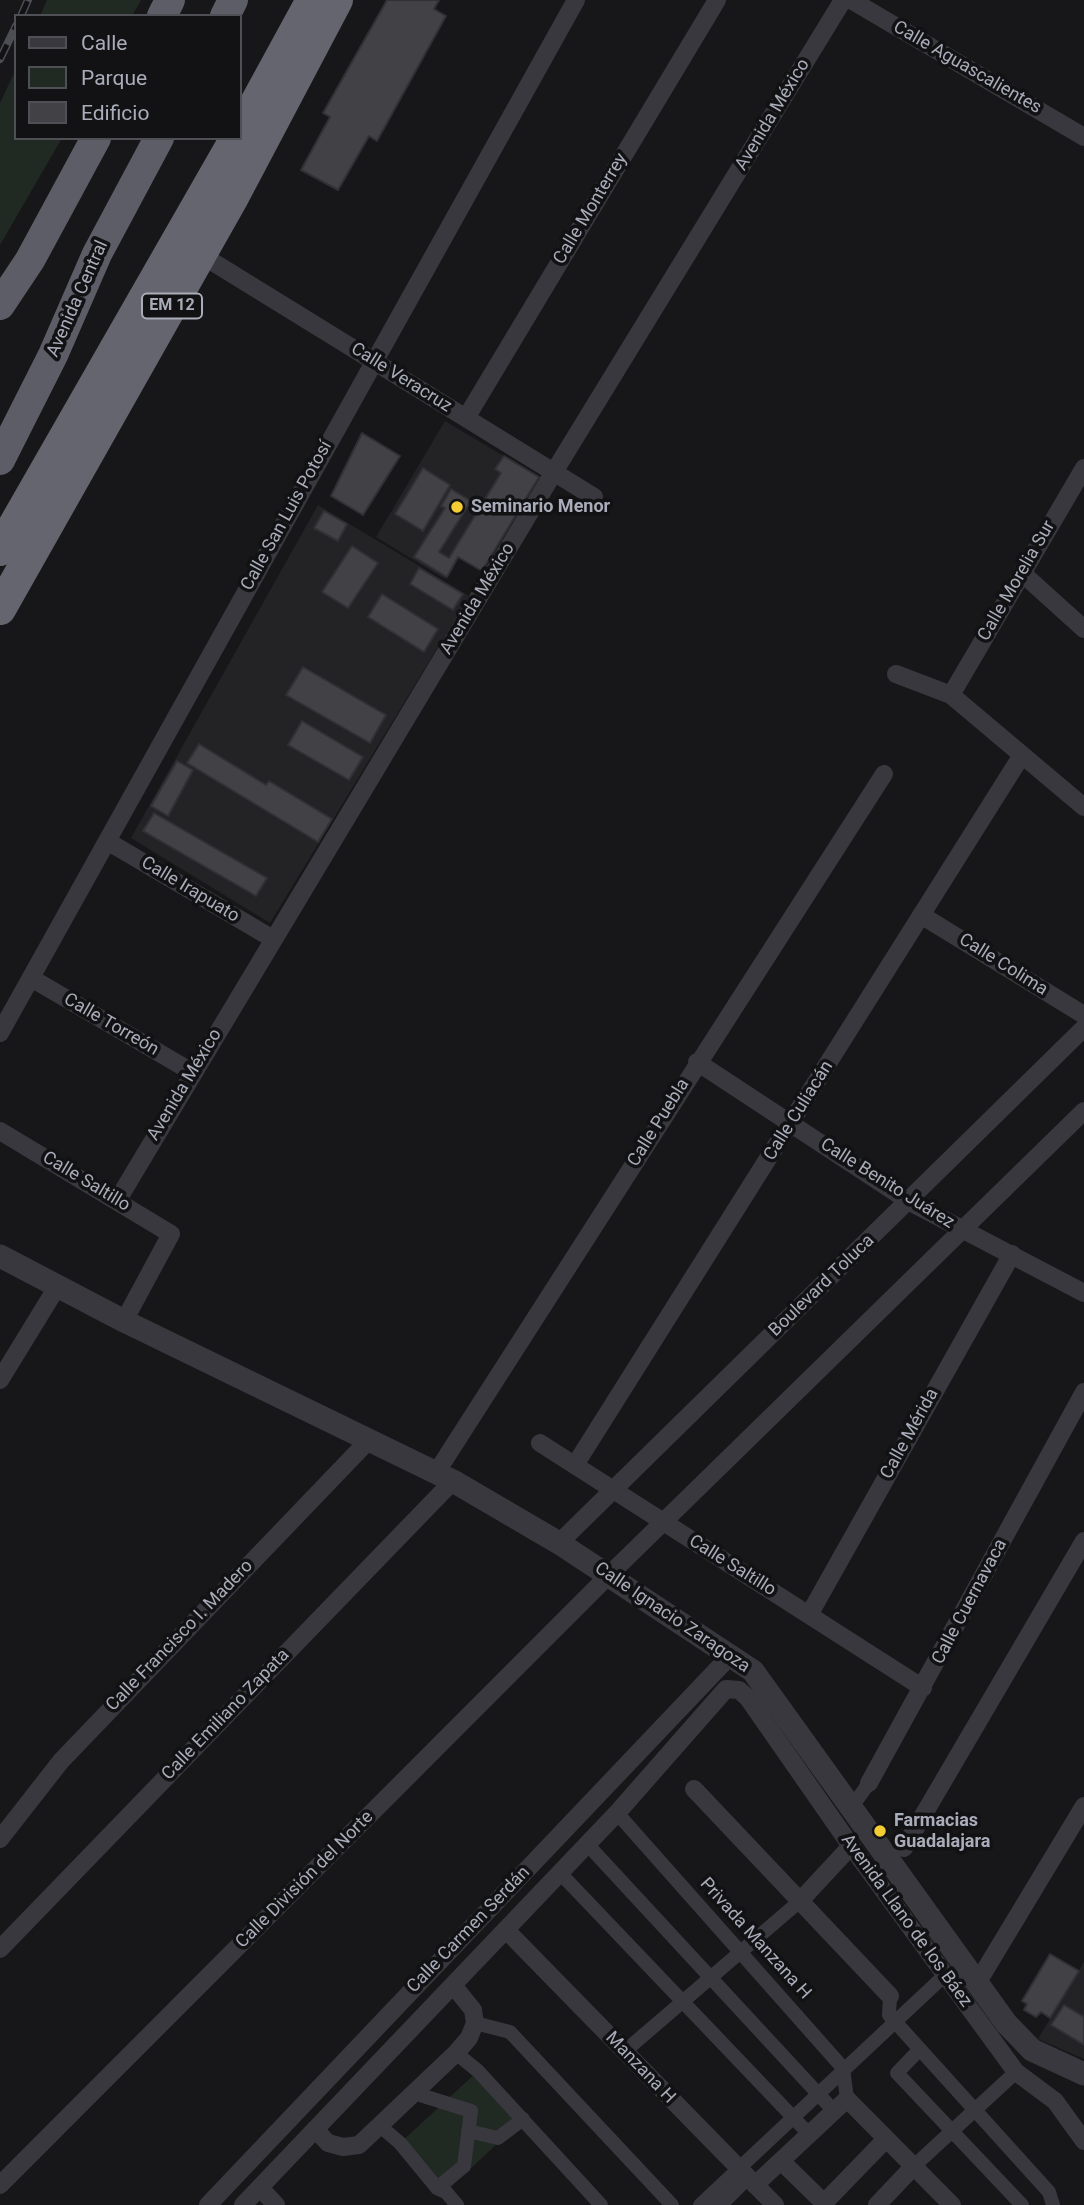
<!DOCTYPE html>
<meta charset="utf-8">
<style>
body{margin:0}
#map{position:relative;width:1084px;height:2205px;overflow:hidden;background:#171719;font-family:Roboto,sans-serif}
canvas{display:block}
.legend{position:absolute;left:14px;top:14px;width:228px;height:126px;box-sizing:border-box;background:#121214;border:2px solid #4e5056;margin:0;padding:9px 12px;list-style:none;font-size:21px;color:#a9acb9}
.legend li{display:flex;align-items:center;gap:14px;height:35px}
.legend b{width:35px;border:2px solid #4e5056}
</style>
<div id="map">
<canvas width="1084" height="2205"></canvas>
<ul class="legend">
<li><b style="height:9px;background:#38383e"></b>Calle</li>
<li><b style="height:19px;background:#212923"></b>Parque</li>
<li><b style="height:19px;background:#414146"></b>Edificio</li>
</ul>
</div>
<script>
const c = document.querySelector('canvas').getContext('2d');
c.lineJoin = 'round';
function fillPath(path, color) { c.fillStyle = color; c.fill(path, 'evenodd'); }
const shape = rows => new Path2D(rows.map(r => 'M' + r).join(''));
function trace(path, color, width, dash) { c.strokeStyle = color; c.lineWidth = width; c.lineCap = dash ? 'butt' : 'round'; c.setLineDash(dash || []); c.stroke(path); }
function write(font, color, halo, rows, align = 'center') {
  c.font = font + ' Roboto,sans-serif'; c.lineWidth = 7; c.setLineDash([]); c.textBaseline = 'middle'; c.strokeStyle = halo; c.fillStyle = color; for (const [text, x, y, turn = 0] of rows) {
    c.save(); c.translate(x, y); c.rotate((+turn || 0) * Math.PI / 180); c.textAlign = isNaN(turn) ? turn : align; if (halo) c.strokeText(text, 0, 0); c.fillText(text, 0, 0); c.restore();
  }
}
const built = shape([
 [445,421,539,477,482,571,459,557,445,579,376,537],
 [318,505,469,596,270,923,131,838],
 [1084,1962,1084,2059,1038,2039]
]);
const green = shape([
 [47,0,141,0,132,16,40,16],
 [16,69,16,138,62,138,0,245,0,103],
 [478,2071,523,2119,446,2192,400,2143]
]);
const building = shape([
 [387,0,439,0,434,9,446,16,377,141,369,136,338,190,301,170,330,117,323,113,387,0],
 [362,433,400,456,363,515,331,496,362,433],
 [504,456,539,477,482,571,458,557,447,577,414,557,445,508,441,506,451,489,471,501,439,552,449,558,501,473,495,469,504,456],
 [423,468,450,485,423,531,395,514,423,468],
 [324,511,347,524,338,541,314,528,324,511],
 [352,546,378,563,348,608,322,592,352,546],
 [419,568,463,594,453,610,410,584,419,568],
 [382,594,438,629,424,652,368,617,382,594],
 [303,667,386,715,370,743,286,695,303,667],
 [302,721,363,757,349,780,288,745,302,721],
 [199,744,266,785,269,781,332,819,318,842,187,763,199,744],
 [177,761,193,770,168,816,151,806,177,761],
 [154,813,267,878,256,896,143,831,154,813],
 [1050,1954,1079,1971,1050,2018,1041,2012,1036,2017,1024,2010,1027,2004,1022,2001,1050,1954],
 [1064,2005,1084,2017,1084,2045,1051,2025,1064,2005]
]);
const pedestrian = shape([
 [851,1808,869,1783],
 [617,1813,843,2068,847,2099],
 [587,1844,834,2111],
 [560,1873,809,2134],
 [890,1996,889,2015,1049,2192,1053,2205],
 [475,2023,510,2032,672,2205],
 [920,2049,897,2073,1022,2205],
 [625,2051,800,1901],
 [456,2053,478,2071,601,2205],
 [414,2093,471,2111,464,2166,437,2188],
 [380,2126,400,2143,437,2188,446,2192,457,2205],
 [468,2131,498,2138,523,2119],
 [913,2167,1016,2072],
 [700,2205,945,1975]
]);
const minor = shape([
 [851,0,1084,137],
 [208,259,594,497],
 [466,418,717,0],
 [1022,573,1084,629],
 [896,674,951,695,1084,807],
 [951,695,1084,468],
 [107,841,273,939],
 [921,915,1084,1015],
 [31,978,192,1072],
 [0,1033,576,0],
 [697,1062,910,1202,1084,1293],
 [0,1131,171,1234,124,1321],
 [117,1201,554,472,843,0],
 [0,1380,57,1287],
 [540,1443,923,1688],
 [575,1465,1022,755],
 [436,1473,884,774],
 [559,1543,1084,1028],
 [809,1615,1012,1254],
 [869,1783,1084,1392],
 [694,1789,890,1996],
 [0,1839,61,1761,369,1440],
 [904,1848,1084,1541],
 [800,1901,851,1846],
 [506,1930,775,2205],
 [0,1949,453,1481],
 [976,1985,1084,1806],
 [315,2129,328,2143,343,2147,359,2145,456,2053,469,2038,475,2023,473,2010,453,1985],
 [781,2161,824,2203,886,2139],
 [0,2185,609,1575,1084,1111],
 [755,2185,847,2099,952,2205],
 [260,2188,276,2205],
 [208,2205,730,1656],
 [243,2205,617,1813,726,1689,739,1690,748,1698,851,1846,1016,2072,1055,2101,1084,2141],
 [718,2205,747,2176],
 [877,2205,913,2167]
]);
const tertiary = shape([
 [0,1256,124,1321,453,1481,559,1543,753,1671,1006,2023,1032,2050,1084,2074]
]);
const trunk = shape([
 [162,16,170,0],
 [225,16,233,0],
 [0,305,30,260,96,138],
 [0,460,53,355,97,254,159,138]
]);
const motorway = shape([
 [240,132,312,0],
 [0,550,236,138],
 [0,609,233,197,337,0]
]);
const rail = shape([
 [21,16,28,0],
 [0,59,16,26]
]);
const markers = [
 [457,507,7,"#f4cc34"],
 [880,1831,7,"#f4cc34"]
];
const shields = [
 [172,306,60]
];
const shieldNames = [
 ["EM 12",172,306]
];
const streetNames = [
 ["Calle Aguascalientes",967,68,30],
 ["Avenida México",773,115,-59],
 ["Calle Monterrey",591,209,-59],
 ["Avenida Central",78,299,-66],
 ["Calle Veracruz",401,378,32],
 ["Calle San Luis Potosí",287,516,-61],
 ["Calle Morelia Sur",1017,581,-60],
 ["Avenida México",478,599,-59],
 ["Calle Irapuato",190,890,31],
 ["Calle Colima",1003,965,32],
 ["Calle Torreón",111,1025,30],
 ["Avenida México",185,1085,-59],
 ["Calle Culiacán",799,1111,-58],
 ["Calle Puebla",659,1123,-58],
 ["Calle Saltillo",86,1182,31],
 ["Calle Benito Juárez",887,1184,32],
 ["Boulevard Toluca",822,1286,-44],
 ["Calle Mérida",910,1434,-61],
 ["Calle Saltillo",732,1566,32],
 ["Calle Cuernavaca",970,1602,-62],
 ["Calle Ignacio Zaragoza",672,1618,34],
 ["Calle Francisco I. Madero",180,1636,-46],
 ["Calle Emiliano Zapata",226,1715,-46],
 ["Calle División del Norte",305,1880,-45],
 ["Avenida Llano de los Báez",906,1921,54],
 ["Calle Carmen Serdán",469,1930,-46],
 ["Privada Manzana H",755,1939,48],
 ["Manzana H",640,2068,46]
];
const poiNames = [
 ["Seminario Menor",471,507],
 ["Farmacias",894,1821],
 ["Guadalajara",894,1842]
];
fillPath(built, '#232326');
fillPath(green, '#212923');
fillPath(building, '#414146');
trace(building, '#313135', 2);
trace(pedestrian, '#38383e', 14);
trace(minor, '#38383e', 18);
trace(tertiary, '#38383e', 23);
trace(trunk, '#5c5d66', 30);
trace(motorway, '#64656f', 32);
trace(rail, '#4d4e55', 8);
trace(rail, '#121214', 5, [16]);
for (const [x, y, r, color] of markers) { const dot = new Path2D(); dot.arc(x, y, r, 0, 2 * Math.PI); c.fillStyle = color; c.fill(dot); trace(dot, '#121214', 2.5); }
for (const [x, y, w] of shields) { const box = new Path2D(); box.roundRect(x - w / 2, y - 12.5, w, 25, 5); c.fillStyle = '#121214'; c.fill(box); trace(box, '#a9acb9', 2); }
write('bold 16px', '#a9acb9', null, shieldNames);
write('18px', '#a9acb9', '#121214', streetNames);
write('bold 18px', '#a9acb9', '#121214', poiNames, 'left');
</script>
